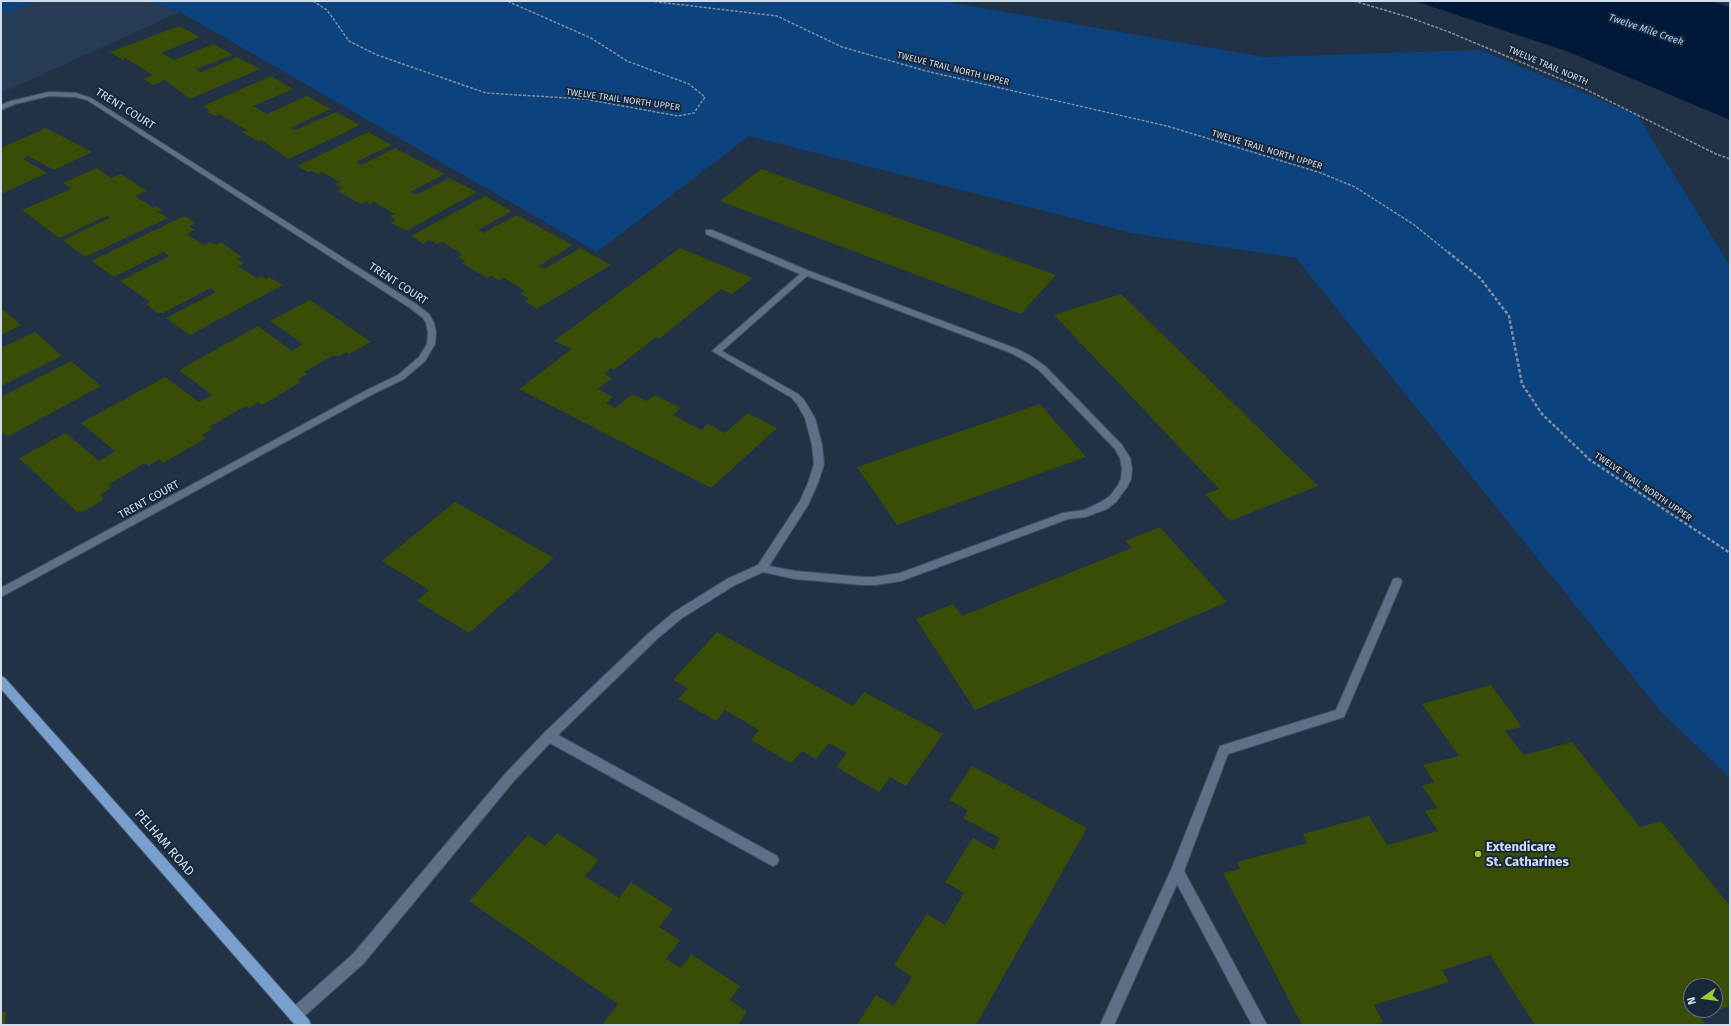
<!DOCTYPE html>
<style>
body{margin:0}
#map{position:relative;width:1731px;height:1026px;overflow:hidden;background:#213247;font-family:"Fira Sans",sans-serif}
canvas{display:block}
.frame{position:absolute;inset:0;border:2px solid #d2ddeb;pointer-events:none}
.north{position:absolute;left:1683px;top:978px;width:40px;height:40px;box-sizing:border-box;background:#17283c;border:1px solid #627082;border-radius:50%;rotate:256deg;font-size:11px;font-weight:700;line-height:16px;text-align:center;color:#d2ddeb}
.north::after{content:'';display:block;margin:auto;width:14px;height:18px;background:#9eca2e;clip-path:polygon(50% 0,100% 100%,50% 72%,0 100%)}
</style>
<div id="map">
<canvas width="1731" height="1026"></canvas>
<div class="frame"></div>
<div class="north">N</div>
</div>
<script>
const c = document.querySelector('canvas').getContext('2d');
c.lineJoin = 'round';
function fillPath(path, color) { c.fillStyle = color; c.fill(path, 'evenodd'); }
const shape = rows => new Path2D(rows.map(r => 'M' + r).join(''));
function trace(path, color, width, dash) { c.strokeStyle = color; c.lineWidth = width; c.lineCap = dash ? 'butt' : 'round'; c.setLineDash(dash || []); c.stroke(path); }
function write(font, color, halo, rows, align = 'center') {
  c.font = font + ' "Fira Sans",sans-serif'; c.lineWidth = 4; c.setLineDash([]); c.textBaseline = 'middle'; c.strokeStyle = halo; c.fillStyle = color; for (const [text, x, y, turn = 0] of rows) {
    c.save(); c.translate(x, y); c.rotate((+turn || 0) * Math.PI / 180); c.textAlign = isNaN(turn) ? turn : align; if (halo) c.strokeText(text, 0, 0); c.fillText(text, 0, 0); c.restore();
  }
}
const built = shape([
 [37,1,147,1,180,12,1,93,1,14]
]);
const green = shape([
 [1,1,37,1,1,14],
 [147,1,942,1,1264,57,1480,50,1637,115,1730,266,1730,778,1661,712,1296,258,1131,233,749,136,597,252,180,12]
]);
const water = shape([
 [1415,1,1710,1,1730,7,1730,120,1569,52]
]);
const building = shape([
 [179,26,200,37,161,53,174,60,214,44,233,55,196,69,201,72,237,57,260,69,190,99,165,80,154,85,143,79,153,75,125,58,123,60,110,52],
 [271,76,293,89,253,106,267,114,307,96,331,109,290,128,295,130,336,112,360,125,289,159,261,140,258,141,242,132,247,130,219,114,215,116,207,112,210,111,203,106],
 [46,128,92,152,54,170,28,156,23,159,47,173,1,194,1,148],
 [368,132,392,145,356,162,361,165,395,148,445,174,410,192,416,195,449,178,477,192,406,231,391,223,396,220,390,216,395,214,374,202,371,204,366,202,361,204,337,191,342,188,335,184,340,182,322,172,318,174,312,171,308,172,297,166],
 [97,168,111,178,121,174,147,191,135,196,152,207,156,206,162,210,158,212,168,218,85,257,63,240,110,218,107,216,59,238,22,210,71,189,63,183],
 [761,169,1056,275,1021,314,720,201],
 [485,196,512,211,478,230,483,233,517,215,573,245,539,266,544,269,580,248,611,265,537,309,525,301,529,299,520,294,525,291,504,278,499,280,491,276,487,278,462,263,466,262,458,257,462,254,442,242,436,244,430,240,423,244,411,236],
 [182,217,187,217,195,223,189,226,195,230,186,234,204,245,211,242,216,245,221,242,242,257,237,259,244,263,238,266,256,278,261,276,266,279,269,277,283,285,190,335,166,318,216,292,211,288,163,313,158,313,146,304,150,302,120,281,170,256,163,252,114,277,91,261],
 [680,248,753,278,732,294,721,289,659,339,656,337,614,370,611,368,604,374,612,378,598,389,613,397,606,403,615,408,633,394,647,401,655,395,681,408,673,415,701,430,708,424,725,433,748,413,777,428,711,488,519,389,572,349,554,341],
 [1121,294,1318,486,1230,521,1205,494,1219,489,1054,315],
 [310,300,371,342,349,354,346,352,338,357,334,355,304,372,307,374,298,380,301,382,262,405,258,402,249,408,246,406,209,427,213,429,202,435,206,438,163,463,159,459,149,466,145,463,108,485,111,488,101,494,103,500,84,511,77,512,19,458,66,433,99,461,115,451,81,423,165,377,199,402,212,395,180,371,181,369,258,326,292,351,303,344,270,321],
 [3,310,21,325,1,335,1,311],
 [35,332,62,356,1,386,1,348],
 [71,361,101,386,7,437,1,432,1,397],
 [1040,404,1086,457,897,525,857,467],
 [455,502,554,558,469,633,417,601,429,590,382,561],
 [1160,527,1227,602,975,710,916,619,953,604,962,616,1132,548,1125,541],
 [717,632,853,706,864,692,943,734,906,786,890,777,879,792,836,767,847,753,829,743,816,759,802,751,791,763,751,740,759,730,725,710,716,721,678,699,688,688,673,680],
 [1491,685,1522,727,1505,731,1524,755,1572,742,1640,827,1661,821,1730,906,1730,1006,1700,1017,1706,1025,1535,1025,1490,955,1442,970,1449,982,1374,1005,1383,1022,1374,1025,1302,1025,1223,873,1240,869,1237,862,1307,843,1303,834,1369,816,1387,845,1438,831,1425,811,1437,808,1422,786,1434,782,1423,765,1459,756,1422,704],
 [1691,986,1715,986,1715,1010,1691,1010],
 [972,766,1087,828,976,1025,857,1025,876,995,894,1006,912,977,894,965,927,914,945,925,964,893,945,882,973,838,994,850,1000,838,963,818,968,810,949,800],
 [557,833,599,860,585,876,619,898,631,882,673,909,659,927,680,940,666,959,681,968,691,954,740,986,730,1000,747,1012,738,1025,602,1025,618,1004,469,901,528,835,545,846],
 [6,1011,5,1025,1,1025,1,1013]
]);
const pathFar1 = shape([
 [313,1,327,10,349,41,377,55,486,93,584,99,678,116,694,113,705,97,689,84,627,61,591,38,507,1],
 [650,1,777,16,842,47,926,71,1167,126,1321,173,1355,187,1413,224,1449,253],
 [1354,1,1408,17,1449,32,1587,90,1716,154,1730,159]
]);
const path = shape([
 [1448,252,1480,278,1509,316,1522,384,1542,414,1590,460,1730,553]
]);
const minor = shape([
 [49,92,76,93,91,98,416,304,429,314,434,323,436,332,435,344,425,361,404,379,373,394,1,597,1,588,367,390,398,375,419,357,427,344,428,332,426,323,423,318,410,308,87,100,75,97,49,96,15,104,1,110,1,105,11,101,49,92],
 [706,230,712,230,809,271,1017,349,1032,357,1045,366,1122,445,1130,458,1132,469,1131,479,1127,487,1116,502,1107,509,1085,517,1068,519,901,581,875,585,863,585,795,579,763,572,735,585,682,618,657,639,558,735,777,856,779,860,777,864,773,866,769,864,550,743,513,782,363,964,300,1020,295,1022,290,1020,288,1015,290,1010,353,954,505,774,545,732,649,633,674,612,727,579,758,565,800,501,808,483,814,464,812,445,805,418,797,404,792,398,712,351,800,274,706,234,706,230],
 [807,276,1011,353,1026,361,1039,370,1115,449,1120,458,1122,469,1121,479,1118,485,1110,496,1099,503,1084,510,1063,513,900,573,875,577,863,577,795,571,769,566,808,505,818,483,824,464,822,445,815,418,804,400,798,394,722,351,807,276],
 [1397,578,1401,579,1402,582,1344,717,1228,754,1184,871,1267,1025,1252,1025,1177,884,1114,1025,1100,1025,1171,870,1220,746,1336,710,1392,582,1393,579,1397,578]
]);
const major = shape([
 [1,676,5,678,309,1020,311,1025,295,1025,1,689,1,676]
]);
const markers = [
 [1478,854,4,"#9eca2e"]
];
const farStreetnames = [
 ["TWELVE TRAIL NORTH",1548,66,23],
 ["TWELVE TRAIL NORTH UPPER",953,69,14],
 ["TWELVE TRAIL NORTH UPPER",623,100,8],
 ["TWELVE TRAIL NORTH UPPER",1267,150,17],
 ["TWELVE TRAIL NORTH UPPER",1643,487,34]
];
const farWaternames = [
 ["Twelve Mile Creek",1646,30,19]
];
const streetNames = [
 ["TRENT COURT",125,109,32],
 ["TRENT COURT",398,284,33],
 ["TRENT COURT",149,500,-29]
];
const nearStreetnames = [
 ["PELHAM ROAD",164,843,49]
];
const nearPoinames = [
 ["Extendicare",1486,847],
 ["St. Catharines",1486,862]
];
fillPath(built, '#273c57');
fillPath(green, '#0c427d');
fillPath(water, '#001939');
fillPath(building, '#3a4d07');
trace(minor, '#415061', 2);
trace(major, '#415061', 2);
trace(pathFar1, '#808e9f', 1.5, [3, 1.5]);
trace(path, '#808e9f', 2.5, [3.5, 2]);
fillPath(minor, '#5d7088');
fillPath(major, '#799fcf');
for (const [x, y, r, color] of markers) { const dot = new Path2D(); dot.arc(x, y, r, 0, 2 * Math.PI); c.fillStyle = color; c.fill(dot); trace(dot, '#17283c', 1.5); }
write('9px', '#d2ddeb', '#17283c', farStreetnames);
write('italic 10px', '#aecaee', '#17283c', farWaternames);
write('11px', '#d2ddeb', '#17283c', streetNames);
write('13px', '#d2ddeb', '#17283c', nearStreetnames);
write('bold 13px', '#d2ddeb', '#17283c', nearPoinames, 'left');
</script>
